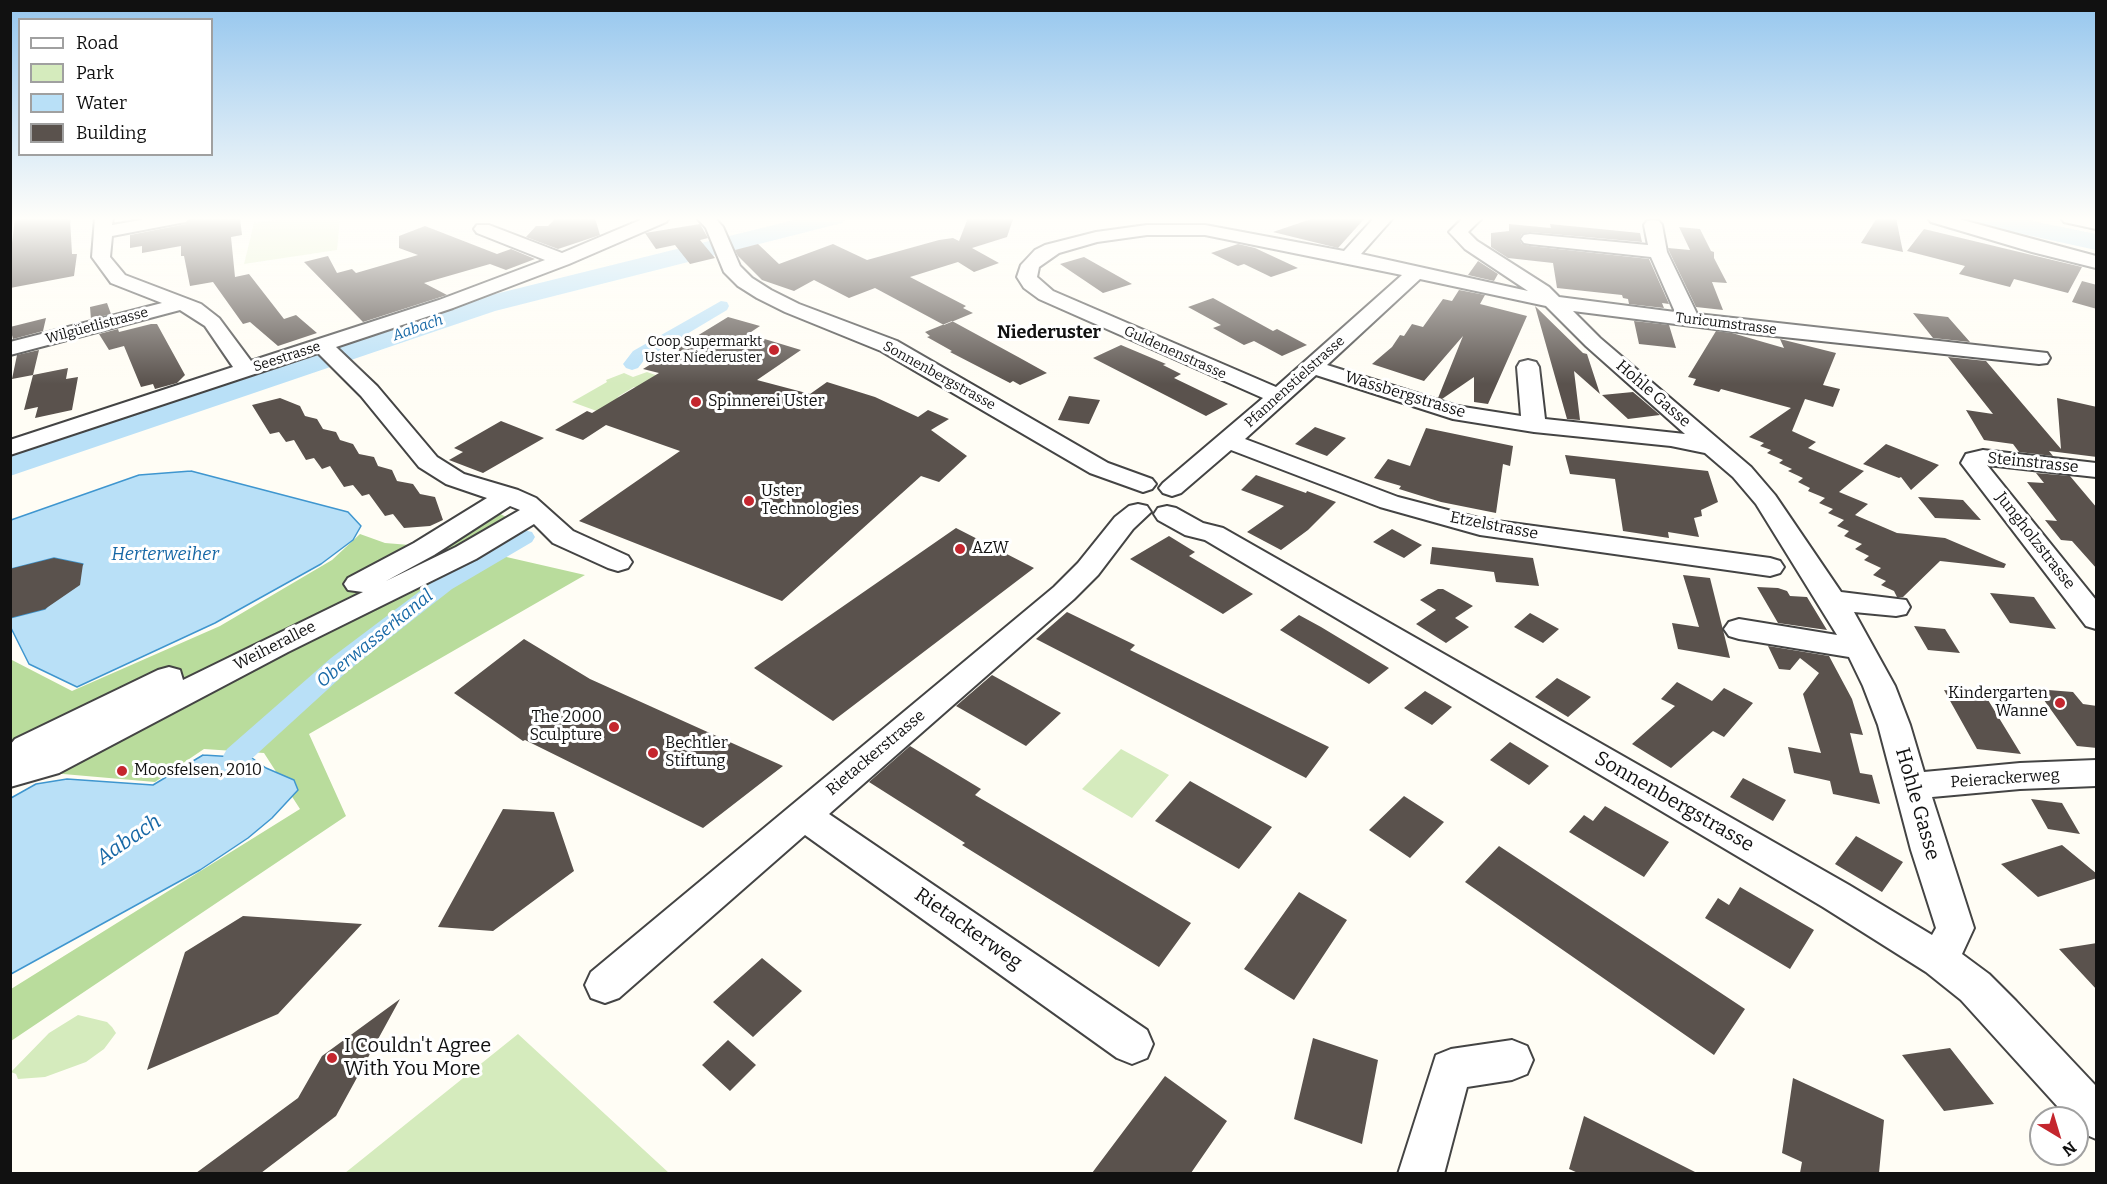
<!DOCTYPE html>
<meta charset="utf-8">
<style>
body{margin:0}
#map{position:relative;width:2107px;height:1184px;overflow:hidden;background:#fffdf5;font-family:Bitter,serif}
canvas{display:block}
.frame{position:absolute;inset:0;border:12px solid #111;pointer-events:none}
.legend{position:absolute;left:18px;top:18px;width:195px;height:138px;box-sizing:border-box;background:#fff;border:2px solid #a0a0a0;margin:0;padding:8px 10px;list-style:none;font-size:18px;color:#111}
.legend li{display:flex;align-items:center;gap:12px;height:30px}
.legend b{width:30px;border:2px solid #a0a0a0}
.north{position:absolute;left:2029px;top:1106px;width:60px;height:60px;box-sizing:border-box;background:#fff;border:2px solid #a0a0a0;border-radius:50%;rotate:142deg;font-size:16px;font-weight:700;line-height:24px;text-align:center;color:#111}
.north::after{content:'';display:block;margin:auto;width:21px;height:27px;background:#c4262e;clip-path:polygon(50% 0,100% 100%,50% 72%,0 100%)}
</style>
<div id="map">
<canvas width="2107" height="1184"></canvas>
<div class="frame"></div>
<ul class="legend">
<li><b style="height:8px;background:#fff"></b>Road</li>
<li><b style="height:16px;background:#d5ebbd"></b>Park</li>
<li><b style="height:16px;background:#b9e0f7"></b>Water</li>
<li><b style="height:16px;background:#5a524d"></b>Building</li>
</ul>
<div class="north">N</div>
</div>
<script>
const c = document.querySelector('canvas').getContext('2d');
c.lineJoin = 'round';
function fillPath(path, color) { c.fillStyle = color; c.fill(path, 'evenodd'); }
const shape = rows => new Path2D(rows.map(r => 'M' + r).join(''));
function trace(path, color, width, dash) { c.strokeStyle = color; c.lineWidth = width; c.lineCap = dash ? 'butt' : 'round'; c.setLineDash(dash || []); c.stroke(path); }
function write(font, color, halo, rows, align = 'center') {
  c.font = font + ' Bitter,serif'; c.lineWidth = 6; c.setLineDash([]); c.textBaseline = 'middle'; c.strokeStyle = halo; c.fillStyle = color; for (const [text, x, y, turn = 0] of rows) {
    c.save(); c.translate(x, y); c.rotate((+turn || 0) * Math.PI / 180); c.textAlign = isNaN(turn) ? turn : align; if (halo) c.strokeText(text, 0, 0); c.fillText(text, 0, 0); c.restore();
  }
}
const green = shape([
 [647,372,664,378,645,390,634,387,619,396,605,414,572,402,607,382,606,380,624,373,633,377],
 [1121,749,1169,775,1132,818,1082,789],
 [78,1015,107,1022,112,1027,116,1033,104,1049,86,1062,45,1077,18,1079,16,1074,11,1072,49,1033],
 [518,1034,669,1173,345,1173]
]);
const forest = shape([
 [486,506,528,529,489,553,585,575,309,734,346,816,11,1041,11,989,300,809,264,753,204,749,155,782,17,770,11,759,10,659,72,691,220,626,332,560,360,534,385,543,422,546]
]);
const pitch = shape([
 [291,218,340,218,337,250,244,264,254,223]
]);
const water = shape([
 [191,471,348,512,361,526,353,540,321,564,215,623,77,687,29,664,11,628,10,618,45,609,83,564,54,558,11,569,11,520,139,475,191,471],
 [203,755,252,758,266,768,294,780,298,790,272,818,248,838,200,870,11,974,11,798,36,784,67,779,153,785,203,755]
]);
const canal = shape([
 [721,301,727,302,729,306,727,310,645,359,638,368,632,370,626,368,623,364,633,351,721,301],
 [524,530,532,532,535,537,532,542,452,589,349,670,247,763,237,767,227,763,223,756,227,749,331,658,436,579,516,532,524,530]
]);
const river = shape([
 [802,218,846,218,842,223,495,311,10,476,10,453,475,299,802,218],
 [1968,218,2018,218,2096,234,2096,250,1972,223,1968,218]
]);
const building = shape([
 [15,218,70,218,72,254,77,254,74,276,10,288,10,243,12,243],
 [191,218,240,218,242,235,231,237,235,277,249,274,284,319,296,315,317,333,278,346,250,322,243,324,213,282,190,286,184,256,181,256,181,246,142,253,142,246,130,248,130,235,186,224],
 [556,218,595,218,600,235,558,249,526,237,536,226,548,226],
 [968,218,1013,219,1007,237,972,248,999,263,974,272,958,262,910,277,966,306,963,308,973,313,944,325,875,288,849,298,814,280,794,291,762,280,738,256,735,250,758,244,779,264,833,244,867,260,939,240,953,238,959,241],
 [1314,218,1365,218,1338,248,1273,232],
 [1877,218,1896,218,1903,252,1861,243],
 [700,224,708,238,700,240,715,258,690,264,675,245,656,249,645,233],
 [1509,224,1551,228,1550,224,1640,233,1642,242,1530,232,1522,234,1519,239,1522,244,1530,246,1649,259,1669,304,1662,303,1664,308,1629,304,1628,299,1623,298,1622,295,1557,288,1553,263,1508,258,1491,247,1491,233,1509,231],
 [425,226,497,254,511,249,535,259,506,270,490,264,424,283,447,295,363,322,304,262,328,256,337,273,352,269,356,273,418,255,399,248,399,236],
 [1679,227,1700,229,1711,251,1714,252,1714,258,1727,283,1712,282,1723,310,1696,307,1669,251,1668,248,1690,250],
 [1924,229,2065,263,2082,267,2068,293,2014,279,2010,287,1959,274,1965,266,1907,251],
 [1238,244,1255,248,1298,268,1271,277,1244,264,1238,266,1211,253],
 [1084,257,1132,284,1103,293,1060,264],
 [1478,261,1498,274,1494,281,1468,275],
 [2082,281,2097,285,2097,309,2072,302],
 [1459,290,1485,295,1480,304,1527,316,1488,404,1474,402,1474,377,1442,399,1438,398,1463,336,1424,381,1372,364,1392,347,1400,335,1404,336,1412,324,1423,327,1443,299,1452,301],
 [1213,298,1273,331,1277,329,1307,345,1282,356,1254,341,1244,345,1213,328,1221,325,1188,307],
 [107,303,111,314,91,319,90,307],
 [1535,306,1583,353,1587,354,1600,394,1574,371,1580,420,1567,419],
 [1913,313,1948,317,1970,342,1933,338],
 [728,317,760,326,748,334,801,350,757,380,810,394,827,382,875,397,918,417,928,410,949,419,931,430,967,456,939,482,921,476,782,601,579,521,680,451,606,425,583,440,555,430,587,411,592,413,659,373,643,369],
 [46,318,43,331,13,339,10,327],
 [952,321,1020,358,1047,373,1020,385,1013,381,1010,383,950,352,952,351,927,337,930,336,925,332],
 [1634,321,1669,325,1676,348,1639,344],
 [151,324,157,324,185,375,177,383,155,389,153,384,141,387,124,346,109,350,99,334,118,329,119,332],
 [1716,331,1732,333,1784,348,1780,339,1836,353,1823,385,1840,389,1833,407,1805,399,1792,431,1816,442,1808,448,1864,471,1839,492,1868,504,1855,515,1897,533,1945,538,2006,564,2004,568,1940,561,1903,597,1897,597,1894,591,1881,585,1886,581,1873,575,1881,568,1864,560,1869,556,1855,549,1862,544,1844,536,1849,531,1837,526,1844,520,1828,513,1833,509,1819,503,1825,498,1808,491,1810,488,1798,482,1803,478,1788,471,1792,469,1779,463,1783,460,1767,453,1771,450,1760,446,1764,443,1749,437,1791,408,1721,389,1719,392,1693,385,1696,379,1688,377],
 [1121,345,1166,364,1163,365,1181,374,1174,378,1228,404,1206,416,1093,358],
 [39,350,33,375,12,379,17,355],
 [1948,357,1986,361,2061,449,2057,398,2097,407,2097,457,2049,451,2053,456,2019,452,2013,444,1984,440,1966,410,1993,414],
 [68,368,66,379,78,377,72,410,35,418,38,407,24,410,33,375],
 [1633,392,1660,415,1628,419,1602,395],
 [1069,396,1100,400,1089,424,1058,420],
 [280,398,300,406,305,416,317,419,323,429,336,432,340,440,353,444,359,454,374,457,378,466,392,470,397,481,413,484,420,494,435,497,443,520,430,526,404,528,393,514,385,516,369,494,362,496,353,485,344,487,330,466,322,469,314,458,306,460,294,440,286,442,279,432,270,434,252,405],
 [501,421,544,438,483,473,449,460,463,452,454,448],
 [1315,427,1346,438,1327,456,1295,444],
 [1426,428,1513,446,1510,466,1503,464,1496,513,1441,502,1399,489,1401,486,1374,478,1388,459,1410,466],
 [1886,444,1939,465,1911,490,1901,477,1899,478,1863,464],
 [1565,455,1708,471,1718,502,1701,510,1702,516,1694,518,1699,537,1668,532,1669,538,1623,531,1615,479,1570,474],
 [2036,473,2070,476,2097,508,2097,569,2072,541,2061,540,2045,520,2057,521,2027,482,2044,483],
 [1256,475,1306,493,1307,491,1336,502,1308,530,1281,550,1247,532,1284,506,1241,490],
 [1918,497,1963,500,1981,520,1935,518],
 [956,528,1034,568,833,721,754,668],
 [1392,529,1422,545,1404,558,1373,542],
 [1169,536,1195,552,1189,556,1253,594,1223,614,1130,559],
 [1432,547,1533,558,1539,586,1496,582,1494,572,1430,564],
 [54,558,83,564,80,585,45,609,10,618,10,569],
 [1683,575,1710,578,1730,658,1678,649,1672,623,1699,627],
 [1757,587,1778,588,1787,591,1790,596,1807,597,1827,630,1778,623],
 [1438,589,1443,589,1473,606,1455,618,1469,627,1446,643,1416,624,1436,610,1420,600],
 [1990,593,2034,597,2056,629,2010,623],
 [1067,612,1135,645,1130,650,1329,747,1306,778,1036,639],
 [1530,613,1559,629,1543,643,1514,627],
 [1299,615,1321,627,1389,668,1369,684,1280,630],
 [1914,626,1945,629,1960,653,1928,650],
 [524,639,590,679,783,766,703,828,525,740,523,741,454,693],
 [1768,646,1829,656,1852,699,1863,735,1850,733,1860,773,1872,775,1880,804,1833,794,1830,781,1794,773,1788,747,1821,753,1803,694,1819,673,1800,658,1790,670,1779,669],
 [992,675,1061,713,1026,746,956,706],
 [1557,678,1591,697,1568,717,1535,697],
 [1677,682,1712,701,1724,688,1753,703,1724,737,1713,731,1671,768,1632,744,1675,706,1661,699],
 [2036,689,2073,692,2083,704,2097,706,2097,748,2077,746],
 [1944,690,1985,695,2021,754,1977,749],
 [1425,691,1452,707,1432,725,1404,708],
 [1510,742,1549,766,1529,785,1490,760],
 [910,746,981,789,975,795,1191,923,1159,967,962,845,965,843,869,782],
 [1743,778,1786,800,1773,821,1730,797],
 [1190,781,1272,827,1239,869,1155,821],
 [1404,796,1444,822,1410,858,1369,830],
 [2031,799,2062,803,2080,834,2048,829],
 [1605,806,1669,842,1644,877,1569,832,1584,815,1593,821],
 [503,809,554,812,574,871,493,931,438,927],
 [1856,836,1903,862,1882,892,1835,864],
 [2062,845,2097,874,2097,878,2038,897,2001,864],
 [1499,846,1745,1009,1714,1055,1465,882],
 [1740,887,1814,930,1790,969,1705,918,1718,898,1729,905],
 [1299,892,1347,920,1294,1000,1244,969],
 [243,916,362,924,278,1014,147,1070,185,952],
 [2097,943,2097,990,2059,949],
 [762,958,802,991,753,1037,713,1002],
 [400,999,336,1116,261,1173,196,1173,298,1098,322,1056],
 [1313,1038,1378,1060,1362,1144,1294,1119],
 [728,1040,756,1065,730,1091,702,1065],
 [1950,1048,1994,1104,1944,1111,1902,1055],
 [1165,1076,1227,1121,1191,1173,1092,1173],
 [1793,1078,1884,1120,1879,1173,1800,1173,1802,1162,1782,1153],
 [1584,1116,1697,1173,1578,1173,1569,1169]
]);
const minor = shape([
 [95,218,113,218,112,225,152,218,189,218,186,222,180,223,112,236,110,257,125,275,201,304,219,318,251,361,439,300,545,260,477,233,474,229,477,225,489,225,562,253,645,218,669,218,666,222,569,264,453,308,336,347,377,386,437,457,464,474,518,490,536,498,573,531,628,556,632,562,628,568,618,571,608,568,553,543,534,524,476,559,288,652,59,773,10,787,10,745,15,739,158,670,169,667,180,670,183,680,363,592,348,590,344,584,348,578,414,543,487,498,446,484,419,467,361,396,318,353,10,455,10,440,233,367,205,326,180,310,10,355,10,342,162,303,111,283,92,257,95,218],
 [510,506,520,510,456,547,386,581,434,555,510,506],
 [697,218,715,218,723,227,740,266,752,278,771,290,799,304,897,341,1108,463,1152,479,1156,484,1152,489,1143,492,1090,473,881,351,785,312,757,298,738,286,724,272,706,228,697,218],
 [1374,218,1393,218,1361,254,1528,291,1465,249,1449,232,1463,218,1482,218,1468,232,1477,241,1549,287,1559,297,1675,312,1651,257,1530,244,1524,243,1521,239,1524,235,1530,234,1648,245,1644,225,1647,221,1653,220,1659,221,1662,225,1667,252,1697,314,2047,353,2050,358,2047,363,2039,364,1755,334,1573,311,1600,338,1751,467,1775,495,1841,592,1906,600,1910,607,1906,614,1896,616,1854,612,1895,686,1910,725,1924,772,2020,763,2096,760,2096,786,2020,789,1932,797,1974,928,1962,954,1989,974,2016,1001,2096,1086,2096,1139,2080,1132,2077,1128,2077,1118,2068,1118,1961,1000,1926,972,1823,907,1205,540,1185,535,1158,520,1154,514,1158,508,1167,506,1176,508,1203,523,1223,528,1849,885,1932,935,1936,928,1911,850,1878,725,1863,686,1849,657,1739,639,1729,636,1724,629,1729,622,1739,619,1837,635,1756,504,1733,477,1705,453,1671,446,1534,432,1453,419,1316,375,1245,439,1398,497,1482,519,1770,558,1780,561,1784,567,1780,573,1770,576,1480,535,1380,507,1231,450,1181,493,1172,496,1163,493,1159,488,1163,483,1263,398,1039,299,1024,288,1017,277,1021,265,1035,250,1045,245,1096,232,1147,225,1205,225,1344,251,1374,218],
 [1147,235,1205,235,1402,275,1276,387,1053,291,1037,277,1039,267,1059,253,1097,242,1147,235],
 [1420,279,1546,306,1586,346,1685,434,1545,419,1539,367,1536,362,1528,360,1520,362,1517,367,1521,416,1457,406,1327,365,1420,279],
 [1928,218,1955,218,2096,256,2096,268,2032,252,1931,222,1928,218],
 [2061,218,2096,219,2096,229,2064,222,2061,218],
 [1983,450,2096,463,2096,477,1987,465,2096,600,2096,629,2086,626,1961,463,1966,454,1983,450],
 [1138,504,1147,506,1151,512,1133,529,1098,575,1074,599,829,814,1147,1030,1153,1044,1147,1058,1132,1064,1117,1058,805,835,619,998,605,1003,591,998,585,985,591,972,1054,587,1078,563,1115,517,1129,506,1138,504],
 [1512,1040,1527,1046,1533,1060,1527,1074,1512,1080,1467,1087,1444,1174,1398,1174,1436,1055,1451,1049,1512,1040]
]);
const markers = [
 [774,350,6,"#c4262e"],
 [696,402,6,"#c4262e"],
 [749,501,6,"#c4262e"],
 [960,549,6,"#c4262e"],
 [2060,703,6,"#c4262e"],
 [614,727,6,"#c4262e"],
 [653,753,6,"#c4262e"],
 [122,771,6,"#c4262e"],
 [332,1058,6,"#c4262e"]
];
const farStreetnames = [
 ["Turicumstrasse",1726,324,7],
 ["Wilgüetlistrasse",97,326,-15],
 ["Guldenenstrasse",1175,353,24],
 ["Seestrasse",287,357,-18],
 ["Sonnenbergstrasse",939,376,29],
 ["Pfannenstielstrasse",1295,382,-42]
];
const farPoinames = [
 ["Coop Supermarkt",762,342],
 ["Uster Niederuster",762,358]
];
const farWaternames = [
 ["Aabach",418,328,-19]
];
const streetNames = [
 ["Hohle Gasse",1653,394,41],
 ["Wassbergstrasse",1405,395,17],
 ["Steinstrasse",2033,463,6],
 ["Etzelstrasse",1494,526,11],
 ["Jungholzstrasse",2035,541,52],
 ["Weiherallee",275,646,-27],
 ["Rietackerstrasse",876,753,-40],
 ["Peierackerweg",2005,779,-4]
];
const poiNames = [
 ["Spinnerei Uster",708,402],
 ["Uster",761,492],
 ["Technologies",761,510],
 ["AZW",972,549],
 ["Kindergarten",2048,694,"right"],
 ["Wanne",2048,712,"right"],
 ["The 2000",602,718,"right"],
 ["Sculpture",602,736,"right"],
 ["Bechtler",665,744],
 ["Stiftung",665,762],
 ["Moosfelsen, 2010",134,771]
];
const farDistrictnames = [
 ["Niederuster",1049,333]
];
const waterNames = [
 ["Herterweiher",165,555],
 ["Oberwasserkanal",375,639,-39]
];
const nearStreetnames = [
 ["Sonnenbergstrasse",1674,802,30],
 ["Hohle Gasse",1917,804,74],
 ["Rietackerweg",968,929,35]
];
const nearPoinames = [
 ["I Couldn't Agree",344,1046],
 ["With You More",344,1069]
];
const nearWaternames = [
 ["Aabach",129,840,-34]
];
fillPath(green, '#d5ebbd');
fillPath(forest, '#b9dc9c');
fillPath(pitch, '#e6f2cf');
fillPath(water, '#b9e0f7');
trace(water, '#3f96cf', 1.5);
fillPath(canal, '#b9e0f7');
fillPath(river, '#b9e0f7');
fillPath(building, '#5a524d');
trace(minor, '#444', 4);
fillPath(minor, '#fff');
const sky = c.createLinearGradient(0, 0, 0, 384);
sky.addColorStop(0, '#95c6ee');
sky.addColorStop(0.57, '#fffefa');
sky.addColorStop(1, '#fffefa00');
c.fillStyle = sky;
c.fillRect(0, 0, 2107, 384);
for (const [x, y, r, color] of markers) { const dot = new Path2D(); dot.arc(x, y, r, 0, 2 * Math.PI); c.fillStyle = color; c.fill(dot); trace(dot, '#fff', 2); }
write('14px', '#111', '#fff', farStreetnames);
write('14px', '#111', '#fff', farPoinames, 'right');
write('italic 15px', '#1768a6', '#fff', farWaternames);
write('16px', '#111', '#fff', streetNames);
write('16px', '#111', '#fff', poiNames, 'left');
write('bold 18px', '#111', '#fff', farDistrictnames);
write('italic 18px', '#1768a6', '#fff', waterNames);
write('20px', '#111', '#fff', nearStreetnames);
write('20px', '#111', '#fff', nearPoinames, 'left');
write('italic 21px', '#1768a6', '#fff', nearWaternames);
</script>
